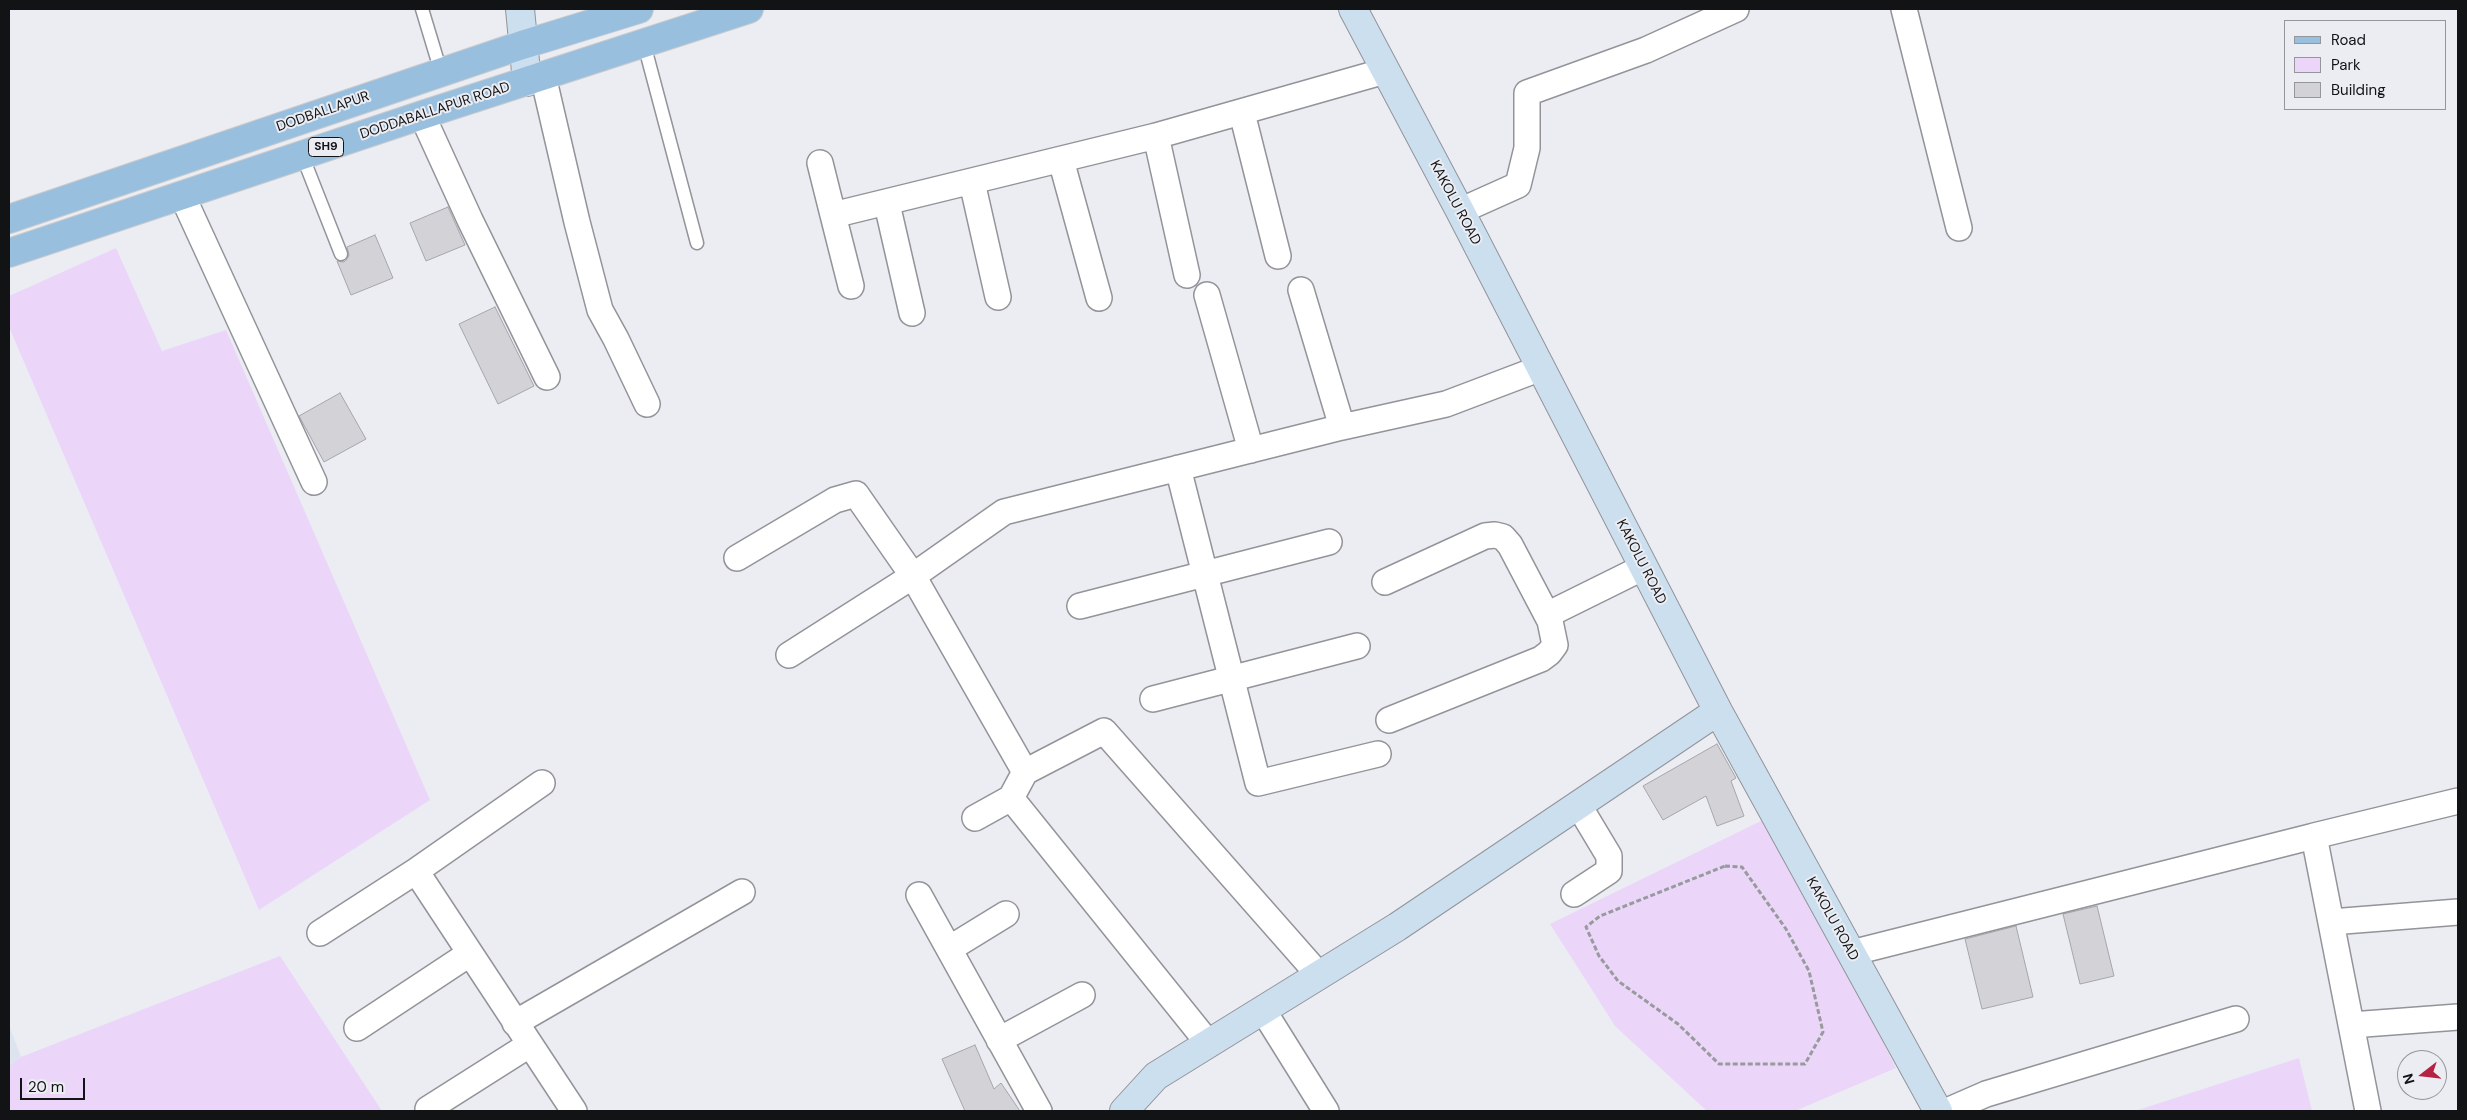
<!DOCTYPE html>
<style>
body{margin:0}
#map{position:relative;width:2467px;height:1120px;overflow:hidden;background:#ebedf3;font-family:"DM Sans",sans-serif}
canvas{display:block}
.frame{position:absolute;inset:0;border:10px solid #121315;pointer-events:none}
.legend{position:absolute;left:2284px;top:20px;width:162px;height:90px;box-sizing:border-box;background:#ebedf3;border:1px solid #94969a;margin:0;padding:6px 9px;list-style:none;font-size:15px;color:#121315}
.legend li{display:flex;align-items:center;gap:10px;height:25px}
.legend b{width:25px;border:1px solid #94969a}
.north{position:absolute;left:2397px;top:1050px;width:50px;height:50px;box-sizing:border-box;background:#ebedf3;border:1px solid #94969a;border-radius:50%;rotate:254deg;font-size:14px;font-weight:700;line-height:20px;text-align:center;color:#121315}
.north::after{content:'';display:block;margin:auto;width:18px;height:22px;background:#b52342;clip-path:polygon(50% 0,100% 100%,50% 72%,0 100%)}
.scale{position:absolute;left:20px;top:1078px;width:65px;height:22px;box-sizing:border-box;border:2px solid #121315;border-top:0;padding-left:6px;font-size:15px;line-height:18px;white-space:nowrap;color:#121315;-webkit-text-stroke:4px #ebedf3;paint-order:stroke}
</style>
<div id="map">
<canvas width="2467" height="1120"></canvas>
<div class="frame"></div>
<ul class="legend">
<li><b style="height:6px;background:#99bfdf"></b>Road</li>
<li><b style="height:14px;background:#ebd6fa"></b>Park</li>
<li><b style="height:14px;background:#d2d2d7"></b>Building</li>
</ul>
<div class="north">N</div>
<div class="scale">20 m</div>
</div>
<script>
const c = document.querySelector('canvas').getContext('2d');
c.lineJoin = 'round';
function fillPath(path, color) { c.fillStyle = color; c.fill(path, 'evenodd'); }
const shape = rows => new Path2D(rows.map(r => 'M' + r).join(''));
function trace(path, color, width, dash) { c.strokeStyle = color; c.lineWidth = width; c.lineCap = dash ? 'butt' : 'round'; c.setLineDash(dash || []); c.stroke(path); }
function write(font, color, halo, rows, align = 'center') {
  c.font = font + ' "DM Sans",sans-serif'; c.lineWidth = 4; c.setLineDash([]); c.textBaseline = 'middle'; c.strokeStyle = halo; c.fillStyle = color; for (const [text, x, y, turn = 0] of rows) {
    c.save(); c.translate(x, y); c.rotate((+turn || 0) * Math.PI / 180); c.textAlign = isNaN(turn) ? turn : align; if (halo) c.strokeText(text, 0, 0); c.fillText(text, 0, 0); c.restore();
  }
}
const built = shape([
 [9,1025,21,1057,9,1066]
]);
const green = shape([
 [116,248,162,351,226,330,430,800,259,910,9,327,9,296],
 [1769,817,1896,1068,1795,1111,1707,1111,1615,1026,1550,924],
 [280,956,382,1111,9,1111,9,1066,21,1057],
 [2299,1058,2312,1111,2135,1111]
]);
const building = shape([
 [448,207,465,245,426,261,410,223,448,207],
 [375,235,393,278,351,295,337,261,344,262,347,259,349,255,347,247,375,235],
 [495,307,534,386,498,404,459,324,495,307],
 [340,393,366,439,324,462,299,416,340,393],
 [1717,744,1736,778,1731,781,1744,816,1717,826,1706,796,1663,820,1643,786,1717,744],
 [2097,906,2114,976,2080,984,2063,914,2097,906],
 [2016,926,2033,997,1982,1009,1965,939,2016,926],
 [975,1045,994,1089,1001,1083,1020,1111,965,1111,942,1059,975,1045]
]);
const path = shape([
 [1725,866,1742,867,1786,929,1809,971,1823,1032,1805,1064,1719,1064,1678,1024,1618,981,1599,956,1586,927,1600,916,1725,866]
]);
const lane = shape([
 [422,9,441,72],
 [644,44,697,243],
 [302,155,341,254]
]);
const street = shape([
 [1904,9,1959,228],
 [543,76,577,222,600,310,616,339,647,404],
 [1242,113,1278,256],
 [422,115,470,220,547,377],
 [1156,136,1187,275],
 [1061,160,1099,298],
 [820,163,833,215],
 [972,182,998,297],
 [182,195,314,482],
 [887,204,912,313],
 [1460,211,1518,185,1527,148,1527,93,1646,50,1736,9],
 [851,286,833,215,1156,136,1385,71],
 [1301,290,1342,427],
 [1207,295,1251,450],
 [1178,468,1258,783,1378,754],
 [737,558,835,500,856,494,913,576,789,655],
 [1385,582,1485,536,1495,535,1503,537,1510,545,1550,621,1555,645,1549,653,1541,659,1389,720],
 [1080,606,1329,542],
 [1547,615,1644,567],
 [1153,699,1357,646],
 [1025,772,913,576,1004,512,1342,427,1446,404,1541,368],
 [975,818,1011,798],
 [2314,836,2458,801],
 [416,871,574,1111],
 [1574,894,1609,871,1609,856,1579,806],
 [919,895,1039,1111],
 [2331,922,2458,912],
 [320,933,416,871,542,783],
 [949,949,1006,914],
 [1851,953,2314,836,2368,1111],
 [1263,1010,1326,1111],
 [515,1023,742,892],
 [2351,1025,2458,1017],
 [357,1028,469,954],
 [999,1040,1082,995],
 [1209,1044,1011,798,1025,772,1104,731,1319,975],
 [428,1109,529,1045],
 [1947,1111,1986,1094,2236,1019]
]);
const secondary = shape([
 [520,9,527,82],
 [1353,9,1460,211,1718,711,1938,1111],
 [1124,1111,1156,1076,1397,927,1718,711]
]);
const primary = shape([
 [9,219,522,45,639,9],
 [9,253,422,115,749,9]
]);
const shields = [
 [326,147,35]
];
const shieldNames = [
 ["SH9",326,147]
];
const streetNames = [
 ["DODDABALLAPUR ROAD",435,111,-18],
 ["DODBALLAPUR",323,112,-19],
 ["KAKOLU ROAD",1455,203,62],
 ["KAKOLU ROAD",1641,562,63],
 ["KAKOLU ROAD",1832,919,61]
];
fillPath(built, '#dee3f0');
fillPath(green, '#ebd6fa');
fillPath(building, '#d2d2d7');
trace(building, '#a6a5ab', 1);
trace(lane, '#929499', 15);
trace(street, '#929499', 28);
trace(secondary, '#929499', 30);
trace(primary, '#cbcbcc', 30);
trace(path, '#989a9e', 3, [5, 2.5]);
trace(lane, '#fff', 12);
trace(street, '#fff', 25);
trace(secondary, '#ccdfef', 28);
trace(primary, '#99bfdf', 28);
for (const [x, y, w] of shields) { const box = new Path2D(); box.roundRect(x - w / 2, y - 9.5, w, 19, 4); c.fillStyle = '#ebedf3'; c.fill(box); trace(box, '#121315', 1); }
write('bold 12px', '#121315', null, shieldNames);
write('14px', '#121315', '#ebedf3', streetNames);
</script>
